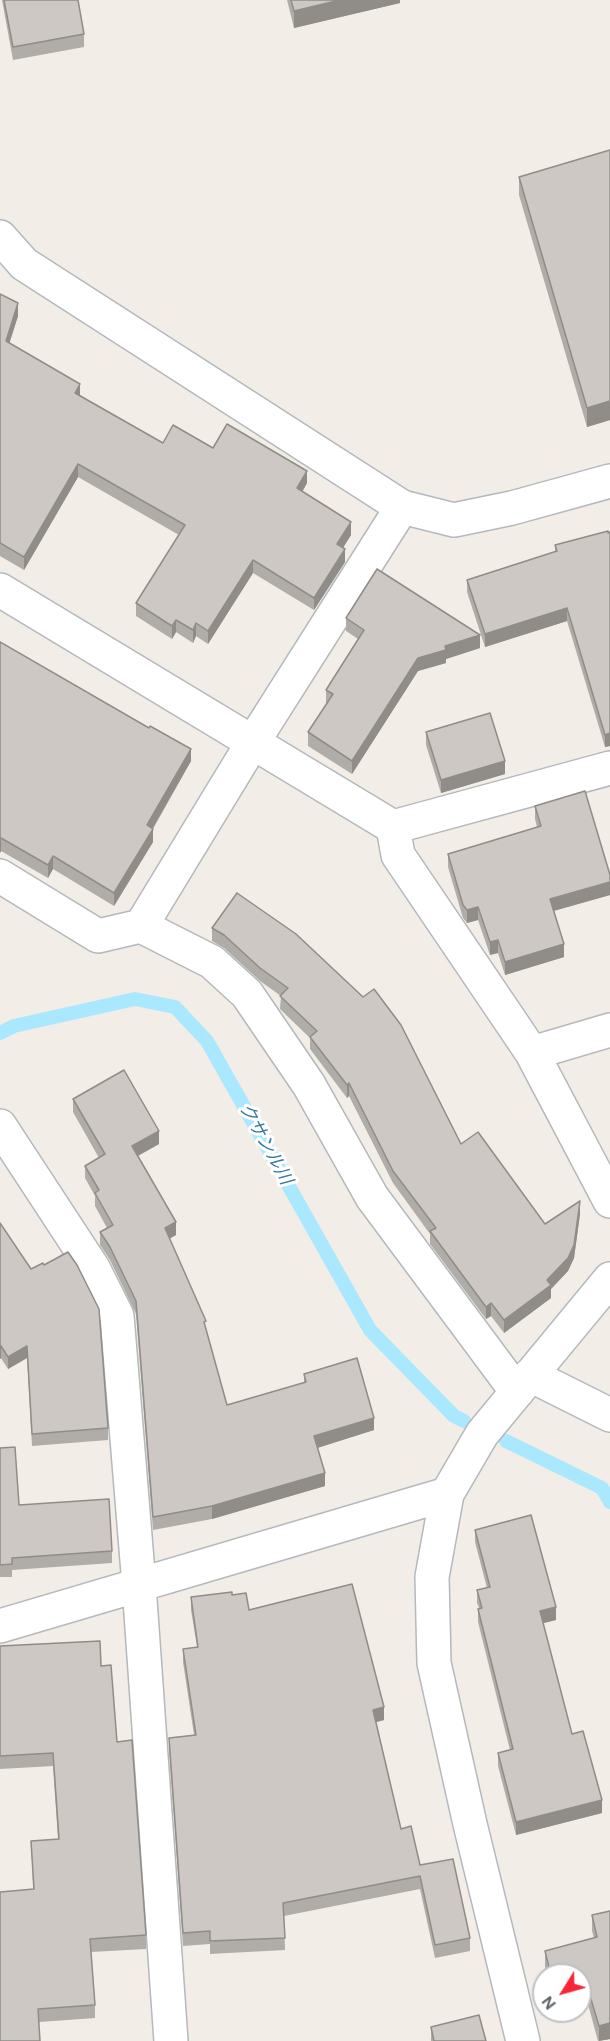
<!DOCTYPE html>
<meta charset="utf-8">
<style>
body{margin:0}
#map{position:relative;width:610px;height:2041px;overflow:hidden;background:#f2ede7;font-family:"DM Sans",sans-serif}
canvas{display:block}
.north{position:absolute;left:532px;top:1963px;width:60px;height:60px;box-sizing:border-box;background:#fff;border:2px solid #bfc1c3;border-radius:50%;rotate:233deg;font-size:16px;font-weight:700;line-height:24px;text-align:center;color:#5e6468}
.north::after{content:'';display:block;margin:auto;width:21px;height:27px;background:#fa2437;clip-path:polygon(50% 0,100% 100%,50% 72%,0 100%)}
</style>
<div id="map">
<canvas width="610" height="2041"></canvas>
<div class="north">N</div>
</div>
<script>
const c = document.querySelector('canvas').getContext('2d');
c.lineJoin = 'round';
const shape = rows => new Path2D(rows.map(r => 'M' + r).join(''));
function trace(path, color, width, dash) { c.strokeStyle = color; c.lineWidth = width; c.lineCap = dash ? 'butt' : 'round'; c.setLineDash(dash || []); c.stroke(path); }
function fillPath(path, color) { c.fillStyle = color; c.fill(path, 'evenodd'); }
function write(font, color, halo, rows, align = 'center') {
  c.font = font + ' "DM Sans","Noto Sans JP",sans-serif'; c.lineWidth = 6; c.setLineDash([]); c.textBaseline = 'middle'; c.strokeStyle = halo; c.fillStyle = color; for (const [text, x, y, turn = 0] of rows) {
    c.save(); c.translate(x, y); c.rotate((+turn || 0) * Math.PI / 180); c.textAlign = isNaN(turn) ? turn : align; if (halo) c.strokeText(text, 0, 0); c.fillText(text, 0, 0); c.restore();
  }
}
const stream = shape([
 [0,1033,14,1026,135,999,175,1007,207,1041,370,1330,454,1416,464,1421],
 [506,1441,602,1488,610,1502]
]);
const minor = shape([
 [0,237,24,264,402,507,454,520,512,508,610,481],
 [0,590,393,827,398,855,532,1053,610,1201],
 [393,827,610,768],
 [0,876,98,936,141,926,212,962,247,994,309,1085,372,1197,517,1392],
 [141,926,253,742,402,507],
 [532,1053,610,1030],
 [0,1126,93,1268,117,1316,139,1585,171,2041],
 [530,1375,610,1415],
 [0,1626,447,1494],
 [523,2041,470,1824,434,1663,432,1577,447,1494,482,1434,610,1279]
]);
const wall = shape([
 [2,0,78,0,84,34,84,47,13,60],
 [287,0,400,0,400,3,294,28],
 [610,150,610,420,587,427,519,195,519,177],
 [0,294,18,316,9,343,80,395,163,443,213,448,307,483,302,492,351,535,343,548,345,562,314,610,253,573,208,644,196,636,193,643,176,632,172,639,136,616,136,603,179,535,78,477,24,570,0,556],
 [610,532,610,746,605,747,567,621,485,647,467,592,467,580,555,552,555,545],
 [346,618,480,648,446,659,446,663,418,671,352,774,308,746,308,732,327,704,326,703,326,690,358,639,346,631],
 [0,642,191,761,153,829,153,842,114,906,53,869,48,878,1,851,0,853],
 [426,732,505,774,441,793,426,745],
 [535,806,610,895,553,911,564,957,505,975,498,953,490,955,478,920,467,923,463,918,448,867,448,854,537,827,535,819],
 [237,893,461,1144,545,1224,580,1214,574,1258,568,1271,551,1289,551,1298,504,1333,491,1316,486,1319,430,1244,430,1234,393,1183,349,1096,347,1098,310,1049,310,1038,280,1009,281,996,260,981,224,948,212,941,212,928],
 [73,1099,159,1144,138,1156,176,1235,169,1239,206,1332,227,1405,304,1383,304,1374,374,1430,317,1448,325,1486,212,1519,153,1530,136,1314,110,1260,100,1245,100,1232,107,1228,95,1206,95,1196,85,1178,85,1166,99,1158,73,1112],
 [0,1223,108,1428,108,1440,32,1446,27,1358,8,1369,1,1358,0,1359],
 [0,1448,19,1505,112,1551,112,1563,12,1570,12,1577,0,1577],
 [475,1530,556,1620,543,1623,572,1734,602,1813,516,1835,498,1766,498,1753,510,1750,478,1622,478,1609,479,1608,477,1603,477,1590,487,1588,475,1542],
 [232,1595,249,1610,384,1720,376,1722,401,1829,420,1865,470,1938,470,1951,435,1958,420,1889,284,1916,285,1950,210,1954,210,1944,183,1946,169,1750,169,1738,194,1735,183,1662,183,1649,197,1647,191,1610,191,1597],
 [0,1646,101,1666,117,1742,146,1935,146,1949,91,1952,95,2005,95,2018,39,2022,31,1841,58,1839,53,1766,0,1769],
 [610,1911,610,2039,598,2041,580,1975,547,1975,545,1967,545,1951,594,1938,592,1931,592,1915],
 [431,2027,486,2041,431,2041]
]);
const shadedWall = shape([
 [340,0,400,0,400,3,294,28,294,11],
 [18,303,18,316,6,354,6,341],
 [80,384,80,397,75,393],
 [610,401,610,420,587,427,587,408],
 [78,464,78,477,24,570,24,557],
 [307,471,307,483,297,501,297,488],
 [351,522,351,535,337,557,337,544],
 [345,549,345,562,314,610,314,598],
 [253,560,253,573,208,644,208,631],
 [567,608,567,621,485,647,485,634],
 [176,620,176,632,172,639,172,626],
 [196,623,196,636,193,643,193,630],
 [480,635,480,648,446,659,446,663,418,671,352,774,352,761,418,658,445,646],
 [610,733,610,746,605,747,605,735],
 [191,749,191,761,151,831,153,829,153,842,114,906,114,893,147,825],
 [505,761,505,774,441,793,441,780],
 [1,838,1,851,0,853,0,840],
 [53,856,53,869,48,878,48,865],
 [610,882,610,895,550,912,550,899],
 [478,907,478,920,467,923,467,910],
 [498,940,498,953,490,955,490,942],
 [564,944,564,957,505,975,505,962],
 [349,1083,349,1096,347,1098,347,1085],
 [159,1131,159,1144,132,1159,132,1146],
 [580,1201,580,1214,574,1258,568,1271,551,1289,551,1298,504,1333,504,1320,547,1280],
 [176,1222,176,1235,165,1241,165,1228],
 [491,1303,491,1316,486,1319,486,1307],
 [1,1346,1,1358,0,1359,0,1347],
 [27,1346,27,1358,8,1369,8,1357],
 [374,1418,374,1430,314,1449,314,1436],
 [325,1473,325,1486,212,1519,212,1506],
 [556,1607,556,1620,540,1624,540,1611],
 [384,1707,384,1720,373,1723,373,1710],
 [602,1800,602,1813,516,1835,516,1822],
 [587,1986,587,2002,580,2003,580,1988],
 [610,2023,610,2039,599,2041,599,2026]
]);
const building = shape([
 [4,0,78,0,84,34,13,47,4,0],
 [291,0,340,0,294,11,291,0],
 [610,150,610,401,587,408,519,177,610,150],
 [0,294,18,303,6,341,80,384,75,393,163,443,173,425,213,448,227,424,307,471,297,488,351,522,337,544,345,549,314,598,253,560,208,631,196,623,193,630,176,620,172,626,136,603,185,525,78,464,24,557,0,543,0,294],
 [608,531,608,533,610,532,610,733,605,735,567,608,485,634,467,580,557,551,555,545,608,531],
 [377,569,480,635,445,646,446,650,418,658,352,761,308,732,333,694,326,690,364,630,346,618,377,569],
 [0,642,149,728,150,726,191,749,147,825,153,829,114,893,53,856,48,865,1,838,0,840,0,642],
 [490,713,505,761,441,780,426,732,490,713],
 [585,791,610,875,610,882,550,899,564,944,505,962,498,940,490,942,478,907,467,910,463,905,448,854,541,826,535,806,585,791],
 [237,893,296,934,363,997,374,989,401,1025,461,1144,478,1132,545,1224,580,1201,574,1245,568,1258,547,1280,551,1285,504,1320,491,1303,486,1307,430,1231,436,1228,393,1171,349,1083,347,1085,310,1037,317,1031,280,996,288,988,260,968,224,935,212,928,237,893],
 [124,1070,159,1131,132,1146,176,1222,165,1228,206,1321,204,1322,227,1405,306,1382,304,1374,357,1358,374,1418,314,1436,325,1473,212,1506,153,1517,136,1301,110,1247,100,1232,113,1225,95,1193,99,1190,85,1166,105,1154,73,1099,124,1070],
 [0,1223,31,1269,43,1263,44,1265,68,1252,77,1265,99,1309,108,1428,32,1434,27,1346,8,1357,1,1346,0,1347,0,1223],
 [15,1447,19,1505,109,1499,112,1551,12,1558,12,1564,0,1565,0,1448,15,1447],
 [531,1515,556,1607,540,1611,572,1734,583,1731,602,1800,516,1822,498,1753,513,1749,478,1609,482,1608,477,1590,490,1587,475,1530,531,1515],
 [352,1584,384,1707,373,1710,401,1829,411,1826,420,1865,453,1859,470,1938,435,1945,420,1876,283,1903,285,1938,210,1941,210,1931,183,1933,169,1738,196,1735,183,1649,198,1647,191,1597,232,1592,232,1595,246,1593,249,1610,352,1584],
 [100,1641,101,1666,111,1665,117,1742,132,1740,146,1935,90,1939,95,2005,38,2009,40,2041,0,2041,0,1892,34,1889,31,1841,59,1839,53,1753,0,1756,0,1646,100,1641],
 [610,1911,610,2023,599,2026,587,1986,580,1988,580,1975,551,1975,545,1951,597,1937,592,1915,610,1911],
 [479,2015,486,2041,434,2041,431,2027,479,2015]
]);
const waterNames = [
 ["クサンル川",265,1144,61]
];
trace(stream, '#a9e8ff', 14);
trace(minor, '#b4b9bc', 36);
trace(minor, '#fff', 33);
fillPath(wall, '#b0aca8');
fillPath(shadedWall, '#908c88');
fillPath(building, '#cdc8c3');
trace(building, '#908c88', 1.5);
write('italic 18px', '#347aa0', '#fff', waterNames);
</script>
